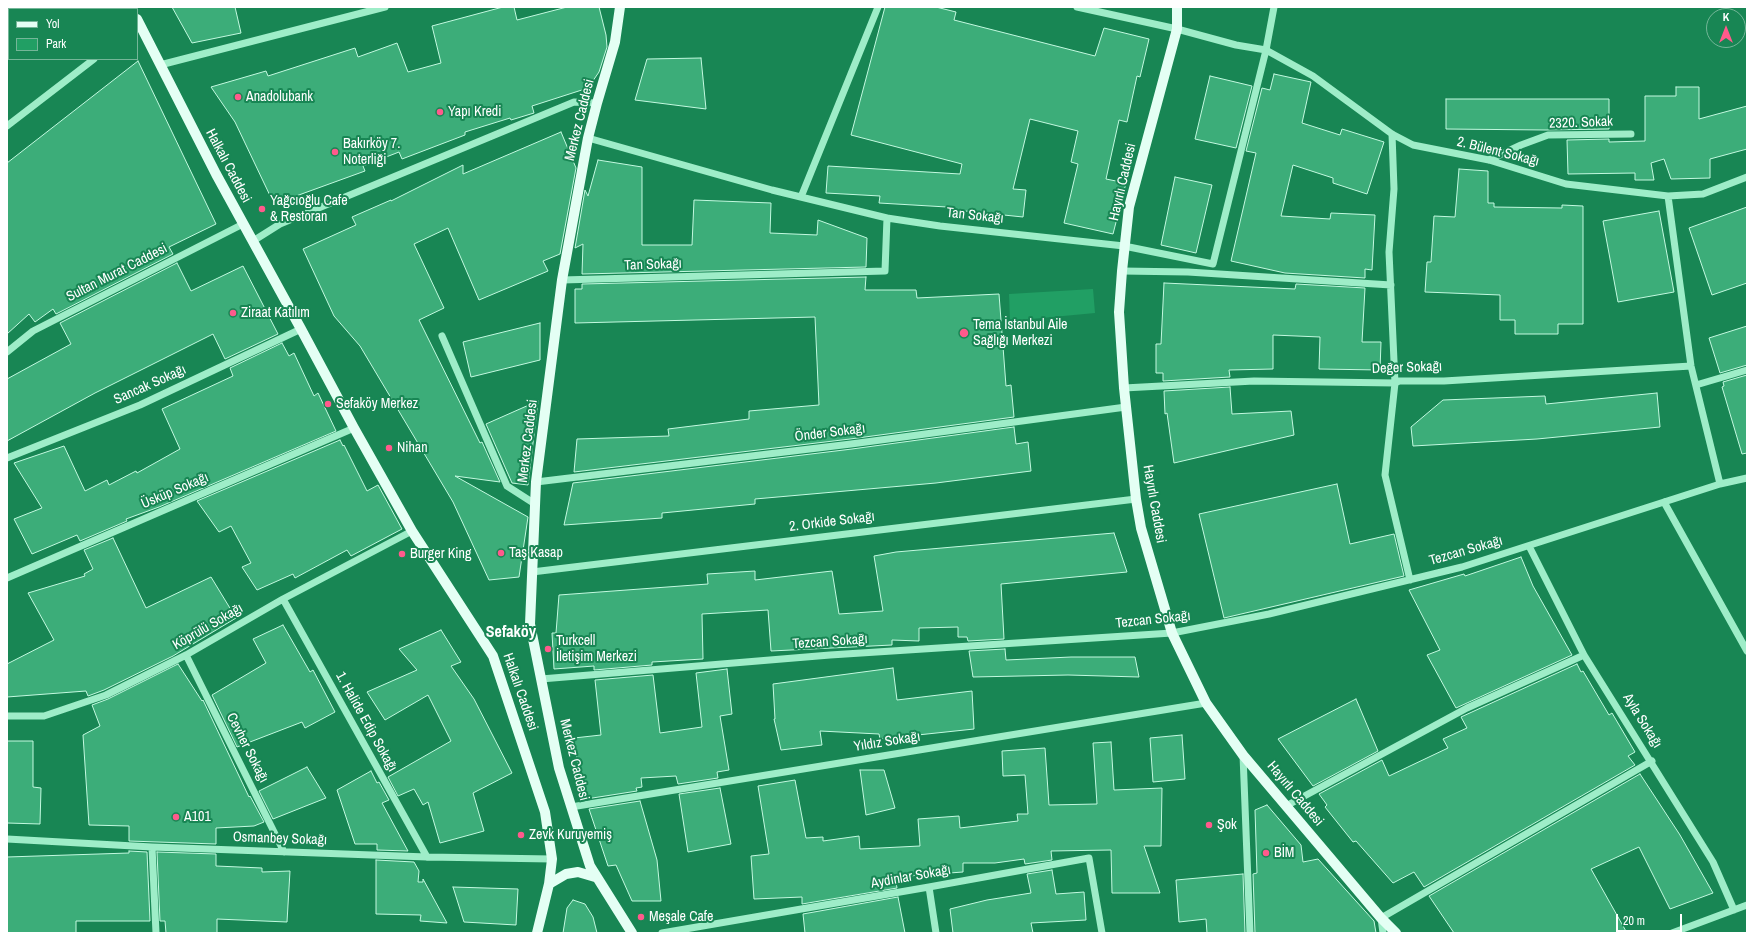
<!DOCTYPE html>
<meta charset="utf-8">
<style>
body{margin:0}
#map{position:relative;width:1754px;height:940px;overflow:hidden;background:#188654;font-family:"Archivo Narrow",sans-serif}
canvas{display:block}
.frame{position:absolute;inset:0;border:8px solid #fff;pointer-events:none}
.legend{position:absolute;left:8px;top:8px;width:130px;height:52px;box-sizing:border-box;background:#188654;border:1px solid #74b698;margin:0;padding:5px 7px;list-style:none;font-size:12px;color:#fff}
.legend li{display:flex;align-items:center;gap:8px;height:20px}
.legend b{width:20px;border:1px solid #74b698}
.north{position:absolute;left:1706px;top:8px;width:40px;height:40px;box-sizing:border-box;background:#188654;border:1px solid #74b698;border-radius:50%;rotate:0deg;font-size:11px;font-weight:700;line-height:16px;text-align:center;color:#fff}
.north::after{content:'';display:block;margin:auto;width:14px;height:18px;background:#ff5a8c;clip-path:polygon(50% 0,100% 100%,50% 72%,0 100%)}
.scale{position:absolute;left:1616px;top:914px;width:66px;height:18px;box-sizing:border-box;border:2px solid #fff;border-top:0;padding-left:5px;font-size:12px;line-height:14px;white-space:nowrap;color:#fff;-webkit-text-stroke:3px #188654;paint-order:stroke}
</style>
<div id="map">
<canvas width="1754" height="940"></canvas>
<div class="frame"></div>
<ul class="legend">
<li><b style="height:5px;background:#e4fff4"></b>Yol</li>
<li><b style="height:11px;background:#219f64"></b>Park</li>
</ul>
<div class="north">K</div>
<div class="scale">20 m</div>
</div>
<script>
const c = document.querySelector('canvas').getContext('2d');
c.lineJoin = 'round';
function fillPath(path, color) { c.fillStyle = color; c.fill(path, 'evenodd'); }
const shape = rows => new Path2D(rows.map(r => 'M' + r).join(''));
function trace(path, color, width, dash) { c.strokeStyle = color; c.lineWidth = width; c.lineCap = dash ? 'butt' : 'round'; c.setLineDash(dash || []); c.stroke(path); }
function write(font, color, halo, rows, align = 'center') {
  c.font = font + ' "Archivo Narrow",sans-serif'; c.lineWidth = 4; c.setLineDash([]); c.textBaseline = 'middle'; c.strokeStyle = halo; c.fillStyle = color; for (const [text, x, y, turn = 0] of rows) {
    c.save(); c.translate(x, y); c.rotate((+turn || 0) * Math.PI / 180); c.textAlign = isNaN(turn) ? turn : align; if (halo) c.strokeText(text, 0, 0); c.fillText(text, 0, 0); c.restore();
  }
}
const green = shape([
 [1093,289,1095,313,1010,321,1009,294]
]);
const building = shape([
 [172,7,235,7,241,33,192,43,172,7],
 [503,7,514,7,517,20,567,7,599,7,606,35,607,47,599,72,588,88,532,106,534,113,511,120,510,118,465,132,465,135,402,159,399,152,363,166,365,171,274,204,235,122,211,87,266,71,268,76,355,48,358,57,397,43,408,72,441,63,432,26,503,7],
 [885,7,936,7,956,12,954,20,1095,56,1104,28,1149,39,1140,77,1137,76,1127,122,1119,120,1106,179,1126,183,1113,234,1064,223,1078,164,1071,162,1078,131,1030,119,1013,189,1026,190,1023,217,946,209,947,207,879,203,880,196,826,193,828,166,960,174,962,164,851,135,885,7],
 [701,58,706,109,635,100,647,59,701,58],
 [138,61,216,224,169,247,173,254,56,314,53,309,35,322,29,314,7,334,7,163,138,61],
 [1274,74,1311,82,1302,123,1340,135,1342,129,1384,142,1367,194,1333,183,1333,178,1293,165,1281,216,1330,219,1331,213,1375,215,1372,270,1365,269,1365,278,1285,273,1231,261,1256,153,1246,151,1262,88,1270,90,1274,74],
 [1210,76,1252,86,1236,148,1195,139,1210,76],
 [1676,87,1699,87,1699,119,1747,106,1747,149,1710,159,1710,178,1671,179,1664,159,1651,163,1654,180,1635,180,1635,173,1568,174,1567,140,1609,139,1609,142,1645,141,1645,96,1676,96,1676,87],
 [1446,99,1609,99,1609,129,1546,130,1446,129,1446,99],
 [561,132,576,168,560,254,543,261,548,271,479,300,448,228,414,244,444,308,419,320,480,443,482,442,500,482,455,476,528,517,519,577,489,580,453,502,360,346,334,316,303,249,356,225,352,217,391,200,391,201,463,165,463,174,561,132],
 [598,160,642,167,642,245,692,245,694,200,771,203,770,233,817,235,818,220,867,238,866,267,582,274,583,244,575,248,585,190,588,196,598,160],
 [1459,169,1488,171,1488,203,1494,203,1494,207,1562,208,1562,205,1583,206,1583,324,1558,324,1558,334,1515,334,1515,320,1500,320,1500,295,1425,292,1427,262,1431,262,1434,216,1455,217,1459,169],
 [1175,177,1212,185,1196,253,1161,245,1175,177],
 [1747,207,1747,283,1712,295,1689,228,1747,207],
 [1659,211,1674,292,1618,302,1603,221,1659,211],
 [177,263,191,291,243,266,278,334,225,359,213,334,95,393,7,441,7,379,71,344,60,323,177,263],
 [866,277,865,290,916,290,917,298,999,294,1006,386,1011,385,1014,417,850,439,574,472,577,439,669,436,668,429,749,419,749,411,819,405,815,317,575,323,575,289,582,289,582,284,866,277],
 [1164,283,1295,289,1296,284,1365,288,1362,342,1381,342,1380,370,1319,369,1320,337,1273,335,1273,369,1229,370,1230,377,1163,381,1163,373,1156,373,1156,344,1161,344,1164,283],
 [540,323,540,360,471,377,463,342,540,323],
 [1747,326,1747,365,1720,373,1709,338,1747,326],
 [282,343,289,356,294,353,314,396,318,393,336,431,159,507,126,519,127,521,80,541,77,535,32,554,14,519,42,508,14,463,64,446,85,491,107,480,109,485,136,471,137,473,180,449,162,409,233,376,230,368,282,343],
 [1747,375,1747,453,1742,454,1722,387,1724,386,1723,382,1747,375],
 [1230,387,1232,414,1291,411,1294,435,1174,463,1167,413,1165,414,1164,391,1230,387],
 [1657,393,1660,427,1537,439,1413,446,1411,427,1443,400,1545,396,1546,404,1657,393],
 [538,401,528,485,512,483,486,424,538,401],
 [1014,427,1016,444,1028,442,1031,471,936,483,755,499,755,504,662,513,662,518,564,525,573,483,852,449,1014,427],
 [340,440,343,446,344,445,367,491,378,485,402,529,351,556,347,550,295,578,293,574,257,590,242,567,251,563,231,526,219,532,197,501,340,440],
 [1337,484,1350,544,1394,534,1404,576,1224,618,1199,514,1337,484],
 [1114,533,1127,572,1001,584,1004,639,968,641,967,637,958,637,958,627,919,628,919,641,892,640,892,645,771,651,768,610,702,614,703,659,652,662,652,665,594,670,594,666,554,669,552,633,556,633,559,595,708,584,707,574,755,571,755,580,832,571,839,614,883,611,874,556,896,552,1114,533],
 [113,538,146,608,211,577,236,618,173,656,104,690,88,696,86,691,7,697,7,664,54,640,28,593,85,576,84,574,93,569,84,550,113,538],
 [1521,557,1533,586,1572,655,1456,708,1427,655,1440,650,1409,590,1464,574,1465,576,1521,557],
 [283,625,310,672,313,670,335,712,305,728,302,722,237,747,212,695,266,663,253,639,283,625],
 [441,630,461,662,451,666,474,699,512,773,473,793,484,831,440,843,428,802,423,805,414,789,398,796,388,777,451,741,428,695,385,720,367,692,417,670,399,649,441,630],
 [1005,649,1006,660,1071,657,1135,657,1139,677,1068,675,973,677,969,651,1005,649],
 [178,664,202,701,203,700,249,797,250,796,264,822,254,826,216,828,216,844,129,841,129,826,89,825,83,735,100,726,92,705,108,699,178,664],
 [1577,664,1581,672,1583,671,1609,715,1612,713,1635,752,1628,756,1635,765,1424,887,1414,872,1393,883,1356,841,1353,842,1325,807,1327,805,1319,794,1382,760,1389,776,1448,748,1443,739,1467,728,1461,717,1577,664],
 [893,668,897,700,972,691,974,729,880,739,879,734,820,731,822,745,781,750,774,719,775,719,773,684,893,668],
 [727,669,732,714,720,716,729,770,717,772,718,778,678,784,676,776,641,778,642,787,636,788,637,791,586,799,585,794,582,795,574,738,601,735,595,680,653,675,660,733,702,727,696,673,727,669],
 [1356,699,1378,751,1313,786,1278,739,1356,699],
 [1182,735,1185,779,1153,782,1150,738,1182,735],
 [7,741,33,741,33,787,41,788,40,824,7,823,7,741],
 [1111,742,1114,790,1162,788,1161,846,1144,846,1160,893,1112,893,1111,850,1051,851,1052,860,1025,864,1024,859,995,863,963,863,963,872,895,877,897,888,802,904,802,897,754,899,751,856,769,854,758,786,795,780,806,838,823,837,823,841,859,836,860,849,920,846,918,819,959,816,960,828,1018,821,1017,814,1028,814,1025,775,1003,776,1002,751,1045,748,1049,805,1097,804,1093,743,1111,742],
 [307,767,326,798,273,819,259,791,307,767],
 [860,770,884,770,895,808,866,815,860,770],
 [371,771,377,783,379,782,389,800,382,803,408,851,377,850,377,844,355,844,337,790,371,771],
 [1640,774,1680,835,1713,893,1670,909,1639,847,1591,869,1627,933,1454,933,1429,896,1640,774],
 [720,788,731,844,688,852,679,794,720,788],
 [640,801,657,860,661,901,632,901,616,865,608,866,589,809,640,801],
 [1267,805,1301,845,1303,862,1318,859,1374,921,1376,933,1255,933,1253,874,1257,873,1255,810,1267,805],
 [129,851,147,852,150,921,76,921,76,933,7,933,7,857,129,853,129,851],
 [157,852,216,854,216,866,262,868,262,872,290,871,287,922,217,919,217,933,166,933,165,921,160,921,157,852],
 [376,860,414,862,419,871,418,882,423,882,423,879,447,923,420,921,421,915,376,914,376,860],
 [1052,870,1056,894,1084,892,1086,920,1031,923,1033,933,953,933,950,909,987,900,1031,893,1027,874,1052,870],
 [1243,874,1245,933,1207,933,1206,919,1179,922,1176,880,1243,874],
 [453,887,518,889,516,925,464,922,453,887],
 [898,897,905,933,805,933,803,914,898,897],
 [573,900,585,904,593,917,597,933,563,933,567,908,573,900]
]);
const minor = shape([
 [1077,7,1177,29,1236,45,1266,50,1313,76,1392,134,1413,145,1489,160,1566,184,1668,196,1703,194,1747,177],
 [160,65,385,7],
 [7,126,94,59],
 [1392,134,1394,189,1389,252,1395,383,1385,475,1410,580],
 [588,138,772,190,887,218],
 [1489,160,1521,145,1548,135,1631,134],
 [1668,196,1691,366,1720,484],
 [801,197,878,7],
 [253,241,280,224,574,102,597,103],
 [1122,271,1188,272,1391,285],
 [562,280,885,271,887,218,940,226,1124,246,1213,264,1266,50,1274,7],
 [442,336,507,486,535,504],
 [7,352,33,331,243,224],
 [1696,385,1747,370],
 [1124,388,1254,381,1395,383,1399,381,1444,381,1691,366],
 [7,458,140,405,301,329],
 [536,482,851,444,1126,407],
 [1664,502,1747,651],
 [1529,546,1584,655,1713,862,1734,910],
 [532,572,1136,499],
 [7,578,354,428],
 [283,599,427,857],
 [186,655,284,852],
 [541,679,830,655,1172,633,1269,614,1462,567,1720,484,1747,478],
 [7,716,44,716,106,695,186,655,283,599,412,531],
 [1243,755,1250,933],
 [1286,806,1467,708,1584,655],
 [571,807,1206,703],
 [7,839,152,847,427,857,552,859],
 [152,847,156,933],
 [929,887,936,933],
 [662,933,929,887,1089,858,1102,933],
 [1383,933,1381,918,1652,761],
 [1672,933,1747,905]
]);
const major = shape([
 [130,7,131,9],
 [620,7,615,42,597,103,588,138,562,280,536,482,530,624,559,768,590,866,632,933],
 [1177,7,1177,29,1129,207,1122,271,1119,312,1124,388,1136,499,1141,528,1172,633,1206,703,1243,755,1381,918,1396,933],
 [137,19,216,174,301,329,354,428,412,531,493,656,545,812,552,859,549,884,537,933],
 [549,884,566,874,578,872,595,877]
]);
const markers = [
 [238,97,4,"#ff5a8c"],
 [440,112,4,"#ff5a8c"],
 [335,152,4,"#ff5a8c"],
 [262,209,4,"#ff5a8c"],
 [233,313,4,"#ff5a8c"],
 [964,333,5,"#ff5a8c"],
 [328,404,4,"#ff5a8c"],
 [389,448,4,"#ff5a8c"],
 [501,553,4,"#ff5a8c"],
 [402,554,4,"#ff5a8c"],
 [548,649,4,"#ff5a8c"],
 [176,817,4,"#ff5a8c"],
 [1209,825,4,"#ff5a8c"],
 [521,835,4,"#ff5a8c"],
 [1266,853,4,"#ff5a8c"],
 [641,917,4,"#ff5a8c"]
];
const poiNames = [
 ["Anadolubank",246,97],
 ["Yapı Kredi",448,112],
 ["Bakırköy 7.",343,144],
 ["Noterliği",343,160],
 ["Yağcıoğlu Cafe",270,201],
 ["& Restoran",270,217],
 ["Ziraat Katılım",241,313],
 ["Tema İstanbul Aile",973,325],
 ["Sağlığı Merkezi",973,341],
 ["Sefaköy Merkez",336,404],
 ["Nihan",397,448],
 ["Taş Kasap",509,553],
 ["Burger King",410,554],
 ["Turkcell",556,641],
 ["İletişim Merkezi",556,657],
 ["A101",184,817],
 ["Şok",1217,825],
 ["Zevk Kuruyemiş",529,835],
 ["BİM",1274,853],
 ["Meşale Cafe",649,917]
];
const streetNames = [
 ["Merkez Caddesi",580,120,-76],
 ["2320. Sokak",1581,123,-2],
 ["2. Bülent Sokağı",1498,152,14],
 ["Halkalı Caddesi",228,166,62],
 ["Hayırlı Caddesi",1123,182,-77],
 ["Tan Sokağı",975,216,6],
 ["Tan Sokağı",653,265,-2],
 ["Sultan Murat Caddesi",117,273,-27],
 ["Değer Sokağı",1407,368,-2],
 ["Sancak Sokağı",150,385,-24],
 ["Önder Sokağı",830,433,-7],
 ["Merkez Caddesi",528,441,-83],
 ["Üsküp Sokağı",175,491,-23],
 ["Hayırlı Caddesi",1154,504,80],
 ["2. Orkide Sokağı",832,522,-7],
 ["Tezcan Sokağı",1466,551,-16],
 ["Tezcan Sokağı",1153,620,-6],
 ["Köprülü Sokağı",208,627,-30],
 ["Tezcan Sokağı",830,642,-4],
 ["Halkalı Caddesi",520,692,71],
 ["Ayla Sokağı",1642,721,58],
 ["1. Halide Edip Sokağı",366,722,61],
 ["Yıldız Sokağı",887,742,-9],
 ["Cevher Sokağı",247,748,63],
 ["Merkez Caddesi",574,760,76],
 ["Hayırlı Caddesi",1295,794,50],
 ["Osmanbey Sokağı",280,839,2],
 ["Aydinlar Sokağı",911,877,-10]
];
const quarterNames = [
 ["Sefaköy",511,633]
];
fillPath(green, '#219f64');
fillPath(building, '#3cad79');
trace(building, '#c3f9e0', 1);
trace(minor, '#9eedc8', 7);
trace(major, '#e4fff4', 10);
for (const [x, y, r, color] of markers) { const dot = new Path2D(); dot.arc(x, y, r, 0, 2 * Math.PI); c.fillStyle = color; c.fill(dot); trace(dot, '#188654', 1.5); }
write('14px', '#fff', '#188654', poiNames, 'left');
write('14px', '#fff', '#188654', streetNames);
write('bold 16px', '#fff', '#188654', quarterNames);
</script>
